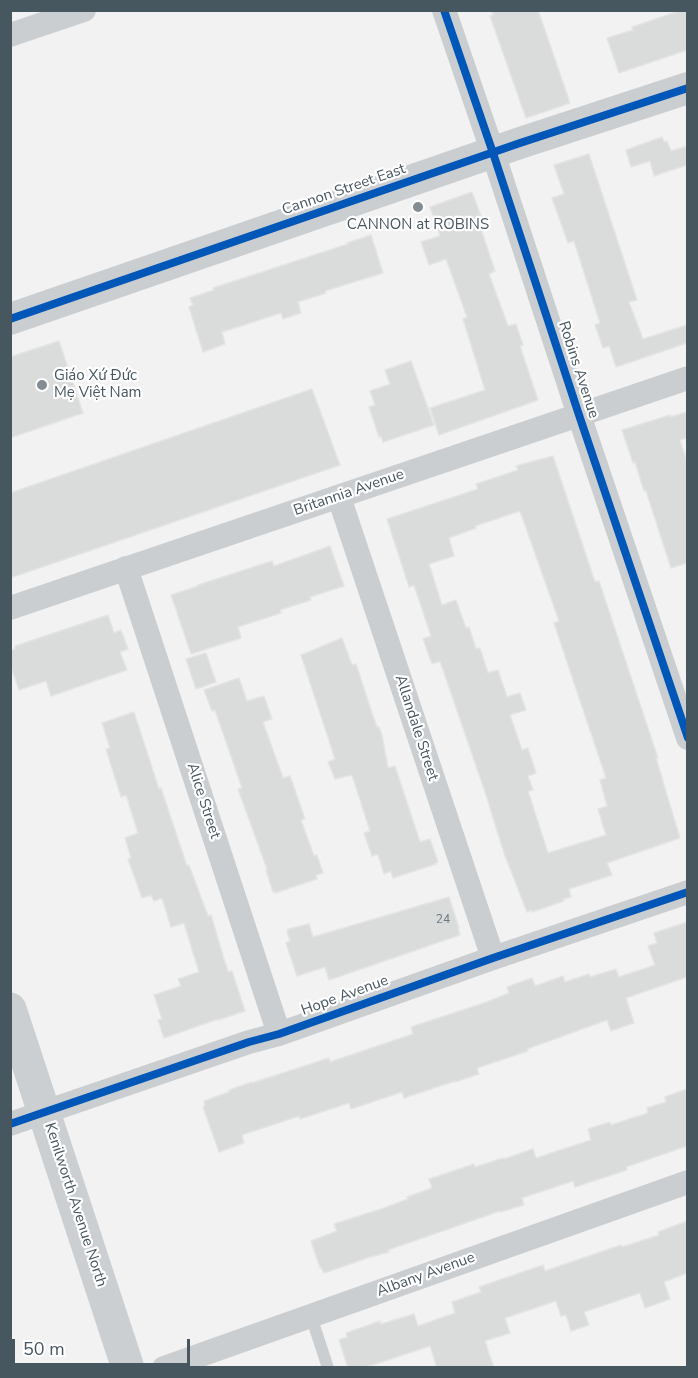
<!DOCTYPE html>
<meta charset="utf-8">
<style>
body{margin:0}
#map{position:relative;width:698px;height:1378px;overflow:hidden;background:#f3f2f2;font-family:"Nunito Sans",sans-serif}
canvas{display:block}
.frame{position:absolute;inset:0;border:12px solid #475760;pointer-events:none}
.scale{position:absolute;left:12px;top:1339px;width:178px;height:27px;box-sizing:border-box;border:3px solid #475760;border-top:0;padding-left:8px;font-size:18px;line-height:21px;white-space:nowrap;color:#475760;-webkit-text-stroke:4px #fff;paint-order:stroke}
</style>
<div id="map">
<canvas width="698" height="1378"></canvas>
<div class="frame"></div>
<div class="scale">50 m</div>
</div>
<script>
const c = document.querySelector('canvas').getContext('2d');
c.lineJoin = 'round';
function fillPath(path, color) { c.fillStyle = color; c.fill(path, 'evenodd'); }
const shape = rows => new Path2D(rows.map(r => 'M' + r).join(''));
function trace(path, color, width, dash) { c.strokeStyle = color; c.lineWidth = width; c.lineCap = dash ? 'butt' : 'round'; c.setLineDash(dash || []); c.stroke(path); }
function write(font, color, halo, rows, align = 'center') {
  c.font = font + ' "Nunito Sans",sans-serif'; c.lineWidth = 4.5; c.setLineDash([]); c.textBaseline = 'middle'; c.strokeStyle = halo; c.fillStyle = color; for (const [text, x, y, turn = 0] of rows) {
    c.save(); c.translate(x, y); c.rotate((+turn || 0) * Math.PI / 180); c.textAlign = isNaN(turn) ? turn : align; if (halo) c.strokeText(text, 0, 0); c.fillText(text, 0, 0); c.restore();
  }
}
const building = shape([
 [492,10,538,10,570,103,526,118,490,16,493,15,492,10],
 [682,10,687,10,687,50,619,73,607,38,633,30,632,27,682,10],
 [662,137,664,142,667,141,671,151,687,146,687,165,654,176,650,161,631,167,626,150,662,137],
 [589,154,637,300,629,302,643,339,687,325,687,343,616,367,609,346,603,348,595,325,600,323,574,241,568,243,552,198,564,194,554,165,589,154],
 [472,192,481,216,477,217,495,271,489,274,508,326,516,324,523,345,520,346,538,400,439,435,430,408,485,390,463,319,467,317,446,259,429,265,421,242,440,236,430,207,472,192],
 [371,235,383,273,325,291,326,293,298,302,301,313,283,319,281,313,222,332,225,344,203,352,189,307,193,305,190,298,214,290,213,288,348,244,347,243,371,235],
 [59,341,83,413,10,438,10,357,59,341],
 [411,361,434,425,383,442,381,436,379,437,369,407,375,405,370,391,390,384,385,370,411,361],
 [312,389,340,465,10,578,10,493,312,389],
 [687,412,687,438,680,440,687,461,687,563,671,568,646,491,644,491,635,462,633,463,622,430,670,415,670,417,687,412],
 [553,456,595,582,599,581,658,758,656,758,680,838,607,863,612,875,569,889,571,897,563,899,564,901,532,912,531,910,527,912,504,853,485,792,440,661,432,664,423,639,431,636,414,585,409,587,387,519,478,489,476,484,518,470,516,466,553,456],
 [520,511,559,621,554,623,606,778,600,780,607,806,598,809,606,835,548,853,528,791,533,790,528,776,536,773,528,748,522,750,510,715,526,710,520,693,507,697,498,670,488,673,480,648,476,649,469,627,466,628,456,600,442,605,429,564,454,556,449,538,476,528,475,526,520,511],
 [330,546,344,586,310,597,311,600,280,610,281,613,238,627,241,638,191,654,171,595,198,586,198,585,272,561,274,566,330,546],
 [108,615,114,633,121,630,128,649,120,652,127,670,51,696,46,681,19,690,10,664,10,651,15,649,15,646,108,615],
 [342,638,352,665,356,664,373,716,377,727,379,727,382,735,388,768,395,766,420,842,430,839,438,862,435,863,436,864,393,878,391,871,384,874,378,854,372,856,364,833,370,831,352,775,335,779,328,762,335,759,301,655,342,638],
 [206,653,216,682,196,689,186,659,206,653],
 [239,678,247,701,264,696,272,719,263,722,283,778,290,776,305,819,301,820,314,856,317,855,323,873,316,875,317,879,275,893,275,891,273,892,266,870,267,869,238,789,242,788,215,710,212,711,204,690,239,678],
 [134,712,159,789,161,788,187,866,189,865,208,916,211,915,228,972,232,971,245,1011,218,1020,218,1019,164,1038,158,1020,162,1019,154,995,181,986,178,979,199,972,184,923,171,927,162,898,154,901,151,895,142,898,128,859,131,858,125,838,138,833,126,795,121,797,106,749,110,748,102,723,134,712],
 [449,897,459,928,458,928,460,935,329,980,325,967,297,976,286,943,290,941,287,931,289,930,288,929,309,924,313,937,449,897],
 [687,922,687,977,626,998,634,1023,611,1031,607,1020,527,1049,528,1051,477,1068,479,1074,455,1082,455,1081,404,1098,402,1092,351,1109,349,1103,300,1119,299,1116,242,1135,244,1143,219,1152,203,1107,205,1106,204,1101,229,1092,229,1090,252,1082,252,1083,329,1058,330,1062,413,1034,411,1027,487,1002,509,993,507,987,532,978,535,986,563,976,565,982,589,974,590,977,616,969,619,977,655,965,648,946,657,943,654,933,687,922],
 [687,1089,687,1146,626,1167,627,1170,575,1187,573,1181,522,1198,524,1205,500,1212,500,1211,388,1250,389,1252,370,1257,324,1273,321,1267,320,1268,311,1241,337,1231,334,1224,384,1208,408,1199,407,1197,432,1188,429,1179,474,1164,475,1167,503,1158,504,1159,533,1149,536,1158,591,1140,588,1129,610,1122,611,1125,648,1113,647,1108,666,1102,665,1097,687,1089],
 [687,1221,687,1273,664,1282,670,1299,645,1308,640,1293,584,1312,589,1325,571,1331,566,1315,561,1316,556,1301,505,1318,510,1333,485,1341,494,1368,437,1368,430,1346,364,1368,348,1368,339,1340,347,1337,346,1333,380,1321,381,1324,414,1314,418,1326,455,1313,452,1302,481,1292,479,1287,543,1265,545,1271,621,1245,622,1247,659,1235,658,1232,687,1221]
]);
const service = shape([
 [311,1316,328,1368]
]);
const minor = shape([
 [444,10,493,153,579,415,688,738],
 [10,35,84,10],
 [339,497,493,958],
 [126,568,279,1034],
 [10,608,688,378],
 [10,1124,249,1042,279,1034,493,958,688,892],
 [164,1368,688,1182]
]);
const tertiary = shape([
 [10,319,520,143,688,88]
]);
const secondary = shape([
 [10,1009,128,1368]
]);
const cycleway = shape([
 [444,10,493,153,579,415,688,738],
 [10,319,520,143,688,88],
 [10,1124,249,1042,279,1034,493,958,688,892]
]);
const markers = [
 [418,207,6,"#838d93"],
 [42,385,6,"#838d93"]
];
const numberNames = [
 ["24",443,920]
];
const streetNames = [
 ["Cannon Street East",344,190,-19],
 ["Robins Avenue",578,370,72],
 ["Britannia Avenue",349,493,-19],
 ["Allandale Street",416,728,72],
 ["Alice Street",203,801,72],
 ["Hope Avenue",345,996,-20],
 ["Kenilworth Avenue North",75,1205,72],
 ["Albany Avenue",426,1275,-20]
];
const poiNames = [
 ["CANNON at ROBINS",418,225],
 ["Giáo Xứ Đức",54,376,"left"],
 ["Mẹ Việt Nam",54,393,"left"]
];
fillPath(building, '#dadbdb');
trace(building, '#e4e4e5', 1.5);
trace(service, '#cbced1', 12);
trace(minor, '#cbced1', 24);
trace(tertiary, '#cbced1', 32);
trace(secondary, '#cccfd2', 33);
trace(cycleway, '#0057b8', 8);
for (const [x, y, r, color] of markers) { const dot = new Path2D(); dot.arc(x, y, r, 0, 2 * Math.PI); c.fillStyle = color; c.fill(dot); trace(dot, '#fff', 2); }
write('12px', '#6c7980', null, numberNames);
write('15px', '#475760', '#fff', streetNames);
write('15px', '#475760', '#fff', poiNames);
</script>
